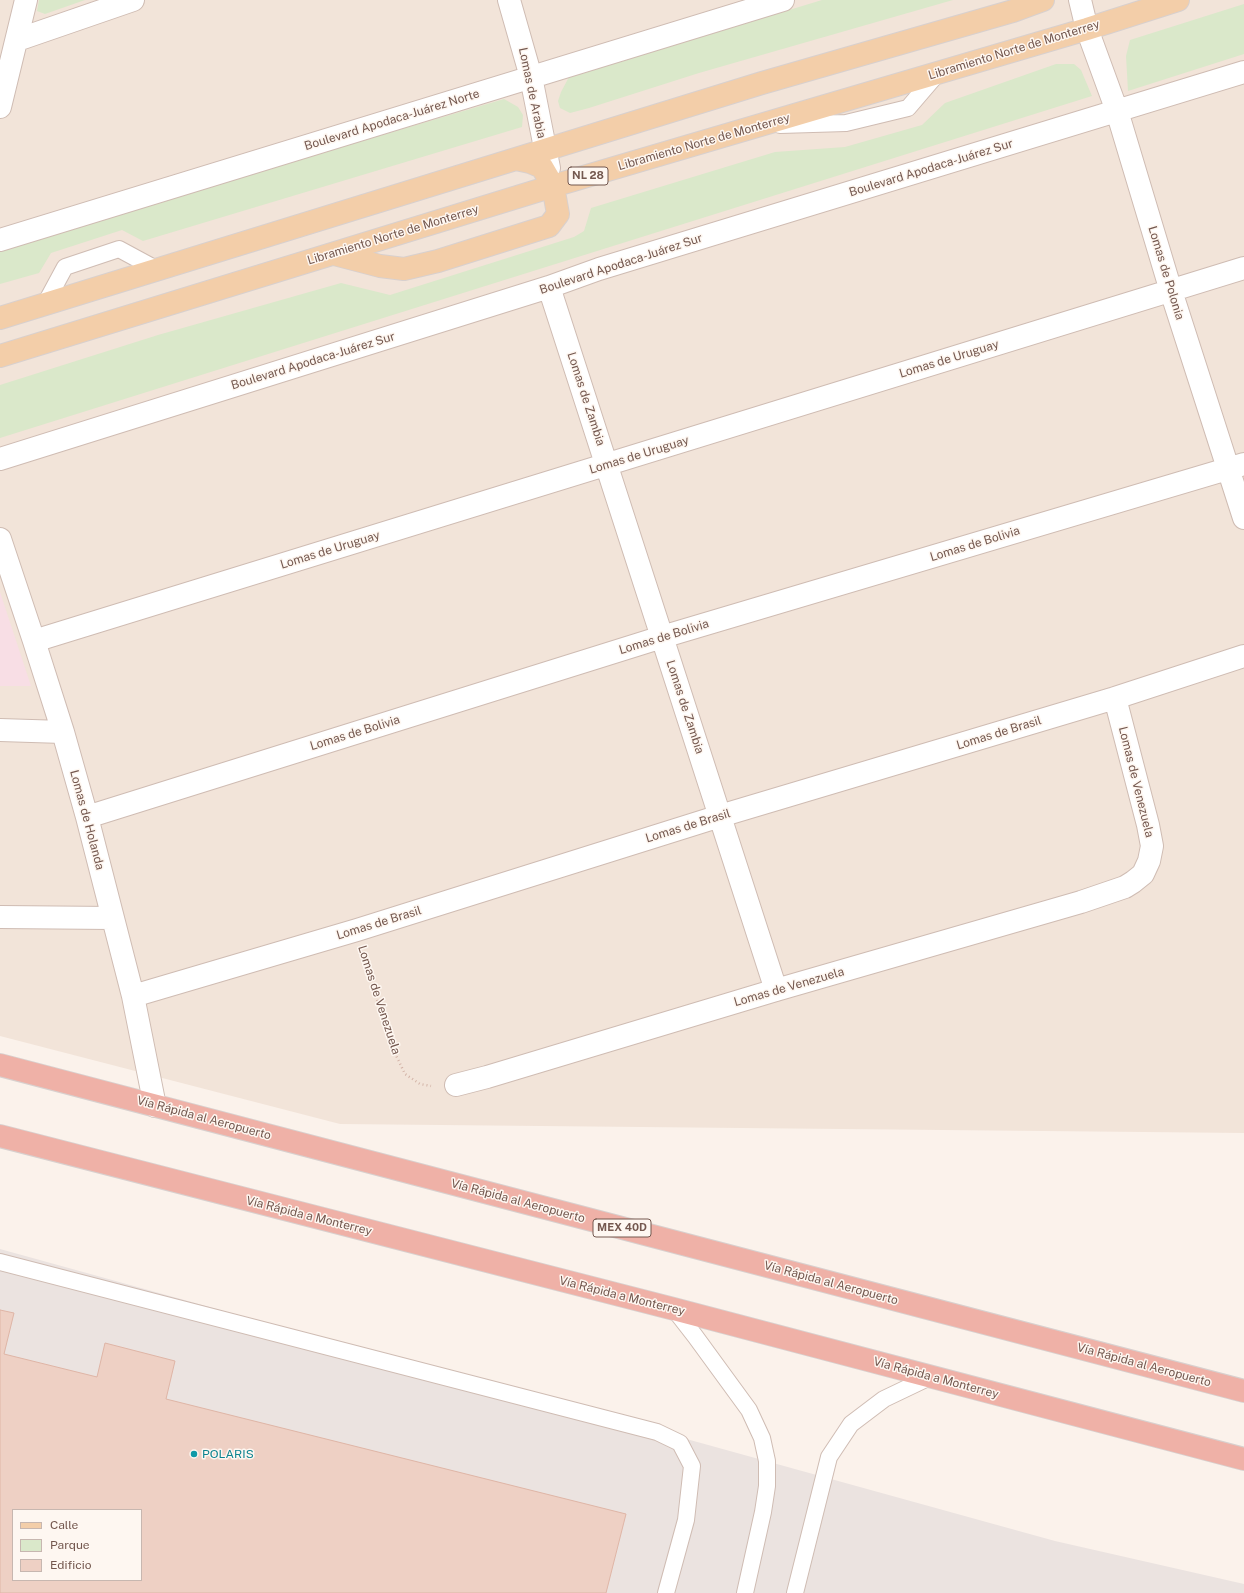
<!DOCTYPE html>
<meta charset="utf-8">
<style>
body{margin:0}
#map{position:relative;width:1244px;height:1593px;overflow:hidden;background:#fbf2eb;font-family:"Public Sans",sans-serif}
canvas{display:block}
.legend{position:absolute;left:12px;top:1509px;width:130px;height:72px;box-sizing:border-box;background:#fef7f1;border:1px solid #c7b7b0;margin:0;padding:5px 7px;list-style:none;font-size:12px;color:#74584f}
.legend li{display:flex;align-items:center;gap:8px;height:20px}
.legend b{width:20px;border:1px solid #c7b7b0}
</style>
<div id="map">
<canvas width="1244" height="1593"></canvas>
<ul class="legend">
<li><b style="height:5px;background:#f3cea9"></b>Calle</li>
<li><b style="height:11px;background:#dae8ca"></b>Parque</li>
<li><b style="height:11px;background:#eed0c4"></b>Edificio</li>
</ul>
</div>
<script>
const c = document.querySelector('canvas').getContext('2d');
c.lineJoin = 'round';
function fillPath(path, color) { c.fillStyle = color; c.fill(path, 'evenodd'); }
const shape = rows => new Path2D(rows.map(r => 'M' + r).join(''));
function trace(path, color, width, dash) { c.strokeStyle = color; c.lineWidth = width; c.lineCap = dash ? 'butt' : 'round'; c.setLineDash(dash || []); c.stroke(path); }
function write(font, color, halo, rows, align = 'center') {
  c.font = font + ' "Public Sans",sans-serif'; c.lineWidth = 3; c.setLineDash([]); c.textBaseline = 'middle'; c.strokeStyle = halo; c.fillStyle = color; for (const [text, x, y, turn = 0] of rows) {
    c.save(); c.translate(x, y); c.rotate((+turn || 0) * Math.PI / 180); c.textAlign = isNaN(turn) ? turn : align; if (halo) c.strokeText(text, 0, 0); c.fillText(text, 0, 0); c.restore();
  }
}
const residential = shape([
 [0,0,1244,0,1244,1133,340,1124,0,1036]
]);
const industrial = shape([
 [0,1249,1055,1541,1244,1584,1244,1593,0,1593],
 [13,1510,141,1510,141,1580,13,1580]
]);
const medical = shape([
 [0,592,31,686,0,686]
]);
const green = shape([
 [39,0,85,0,45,14,37,11],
 [822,0,953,0,699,73,589,108,570,113,560,108,558,101,561,92,569,77],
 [1244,4,1244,54,1128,91,1126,56,1130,40],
 [1056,64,1074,64,1081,70,1092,96,0,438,0,385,158,335,341,283,390,295,574,237,584,231,591,208,775,152,845,147,922,125,945,103],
 [504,99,518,107,523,115,522,127,143,241,122,230,51,253,39,273,0,284,0,248]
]);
const building = shape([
 [0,1310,14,1313,4,1354,97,1377,105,1343,175,1361,166,1399,626,1514,606,1593,0,1593,0,1310],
 [13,1510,141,1510,141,1580,13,1580,13,1510]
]);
const path = shape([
 [363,954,391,1045,405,1074,420,1084,431,1086]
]);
const service = shape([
 [780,125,846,123,908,108,938,73],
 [45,304,65,267,119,249,156,269],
 [0,1262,657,1432,680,1443,692,1466,686,1520,666,1593],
 [674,1309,695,1336,749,1410,762,1438,767,1461,767,1486,763,1512,745,1593],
 [795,1593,829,1457,851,1424,884,1399,930,1377]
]);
const minor = shape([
 [509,0,531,77,549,168],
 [1080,0,1087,29,1117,111,1171,291,1244,518],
 [17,40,133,0],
 [0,107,26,0],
 [0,240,783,0],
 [549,287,776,990],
 [0,459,549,287,599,269,1244,72],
 [0,539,34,641,63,732,87,817,133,996,155,1106],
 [34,641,1244,268],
 [0,730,63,732],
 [87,817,662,637,1244,464],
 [0,917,112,918],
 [133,996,357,930,720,816,1115,698,1244,656],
 [456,1085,487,1077,776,990,1081,902,1125,887,1133,882,1143,874,1149,861,1152,846,1148,825,1115,698]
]);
const primary = shape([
 [334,254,380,266,404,269,438,261,549,226,558,214,553,186,542,167,530,162,516,159],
 [0,318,762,83,1013,11,1043,0],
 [0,356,553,186,1087,29,1178,0]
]);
const motorway = shape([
 [0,1065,1244,1391],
 [0,1136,674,1309,1244,1459]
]);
const markers = [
 [194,1454,4,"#0f9aa8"]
];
const shields = [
 [588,176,40],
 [622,1228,58]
];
const shieldNames = [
 ["NL 28",588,176],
 ["MEX 40D",622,1228]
];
const streetNames = [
 ["Libramiento Norte de Monterrey",1014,50,-17],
 ["Lomas de Arabia",532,93,78],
 ["Boulevard Apodaca-Juárez Norte",392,120,-17],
 ["Libramiento Norte de Monterrey",704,142,-16],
 ["Boulevard Apodaca-Juárez Sur",931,168,-17],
 ["Libramiento Norte de Monterrey",393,235,-17],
 ["Boulevard Apodaca-Juárez Sur",621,264,-18],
 ["Lomas de Polonia",1166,273,73],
 ["Lomas de Uruguay",949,359,-17],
 ["Boulevard Apodaca-Juárez Sur",313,361,-17],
 ["Lomas de Zambia",586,399,72],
 ["Lomas de Uruguay",639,455,-17],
 ["Lomas de Bolivia",975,544,-17],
 ["Lomas de Uruguay",330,550,-17],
 ["Lomas de Bolivia",664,637,-17],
 ["Lomas de Zambia",685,707,72],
 ["Lomas de Bolivia",355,733,-17],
 ["Lomas de Brasil",999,733,-17],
 ["Lomas de Venezuela",1136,782,76],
 ["Lomas de Holanda",87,820,75],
 ["Lomas de Brasil",688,826,-17],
 ["Lomas de Brasil",379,923,-17],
 ["Lomas de Venezuela",789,987,-16],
 ["Lomas de Venezuela",379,1000,72],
 ["Vía Rápida al Aeropuerto",204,1118,15],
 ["Vía Rápida al Aeropuerto",518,1201,15],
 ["Vía Rápida a Monterrey",309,1216,14],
 ["Vía Rápida al Aeropuerto",831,1283,15],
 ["Vía Rápida a Monterrey",622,1296,14],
 ["Vía Rápida al Aeropuerto",1144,1365,15],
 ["Vía Rápida a Monterrey",936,1378,15]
];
const cultureNames = [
 ["POLARIS",202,1454]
];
fillPath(residential, '#f2e4d9');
fillPath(industrial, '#ebe3e0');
fillPath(medical, '#f8dee5');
fillPath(green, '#dae8ca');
fillPath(building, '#eed0c4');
trace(building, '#dfb5a6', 1);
trace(service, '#cfbcb3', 18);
trace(minor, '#cfbcb3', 24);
trace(primary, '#d8d0ce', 24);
trace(motorway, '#d8d0ce', 24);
trace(path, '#d3b3a7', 2.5, [1, 3]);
trace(service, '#fff', 16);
trace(minor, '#fff', 22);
trace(primary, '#f3cea9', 22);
trace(motorway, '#efb1a7', 22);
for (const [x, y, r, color] of markers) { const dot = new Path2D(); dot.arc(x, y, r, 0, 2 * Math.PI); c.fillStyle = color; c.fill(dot); trace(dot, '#fef7f1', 1.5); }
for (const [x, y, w] of shields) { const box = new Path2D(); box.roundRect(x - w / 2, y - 9, w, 18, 3); c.fillStyle = '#fef7f1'; c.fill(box); trace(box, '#74584f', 1); }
write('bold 11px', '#74584f', null, shieldNames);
write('12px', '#74584f', '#fef7f1', streetNames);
write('12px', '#0d838f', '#fef7f1', cultureNames, 'left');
</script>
